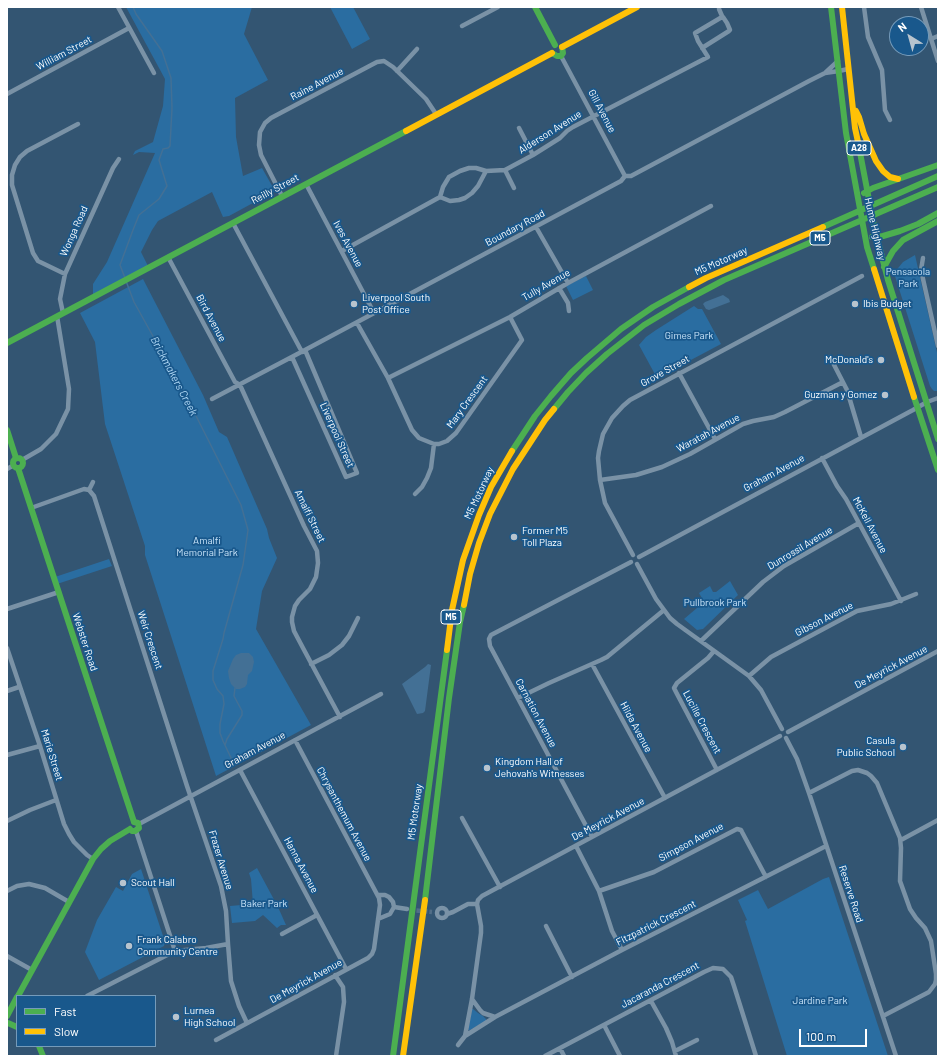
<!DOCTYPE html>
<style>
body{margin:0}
#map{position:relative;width:945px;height:1063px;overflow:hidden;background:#335572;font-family:Barlow,sans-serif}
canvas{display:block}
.frame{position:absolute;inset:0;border:8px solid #fff;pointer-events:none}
.legend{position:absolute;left:16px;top:995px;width:140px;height:52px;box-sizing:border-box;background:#19588c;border:1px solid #759bba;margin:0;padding:5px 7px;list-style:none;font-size:12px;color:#fff}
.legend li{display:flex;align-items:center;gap:8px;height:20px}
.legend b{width:20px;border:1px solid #759bba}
.north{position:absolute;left:889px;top:16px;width:40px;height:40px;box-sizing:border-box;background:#19588c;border:1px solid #759bba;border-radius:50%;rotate:323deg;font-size:11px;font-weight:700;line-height:16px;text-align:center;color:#fff}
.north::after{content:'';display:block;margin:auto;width:14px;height:18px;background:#b8c4ce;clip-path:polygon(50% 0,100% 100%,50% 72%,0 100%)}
.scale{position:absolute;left:799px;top:1029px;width:68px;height:18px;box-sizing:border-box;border:2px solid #fff;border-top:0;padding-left:5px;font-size:12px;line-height:14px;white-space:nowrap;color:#fff;-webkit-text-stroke:3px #19588c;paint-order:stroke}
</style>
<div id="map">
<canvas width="945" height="1063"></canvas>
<div class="frame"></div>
<ul class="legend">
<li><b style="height:5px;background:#4caf50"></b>Fast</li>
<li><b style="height:5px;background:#ffc107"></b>Slow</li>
</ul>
<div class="north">N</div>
<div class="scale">100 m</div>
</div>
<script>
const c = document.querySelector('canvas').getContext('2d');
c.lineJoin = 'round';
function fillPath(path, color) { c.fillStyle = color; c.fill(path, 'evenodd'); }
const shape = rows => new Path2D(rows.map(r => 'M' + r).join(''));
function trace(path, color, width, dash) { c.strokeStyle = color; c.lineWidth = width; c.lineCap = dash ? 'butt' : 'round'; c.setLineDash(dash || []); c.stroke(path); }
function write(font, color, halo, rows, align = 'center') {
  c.font = font + ' Barlow,sans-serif'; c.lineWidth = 3.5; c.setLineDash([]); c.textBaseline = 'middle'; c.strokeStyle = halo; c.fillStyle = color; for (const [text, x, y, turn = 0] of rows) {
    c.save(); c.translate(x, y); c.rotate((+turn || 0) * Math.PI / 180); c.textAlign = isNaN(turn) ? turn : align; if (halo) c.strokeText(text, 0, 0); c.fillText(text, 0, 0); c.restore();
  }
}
const green = shape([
 [126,7,252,7,244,34,268,80,235,98,236,137,243,176,262,168,275,191,229,216,223,217,212,192,158,221,152,230,141,252,148,266,93,295,93,284,107,262,155,153,139,152,133,155,135,151,153,142,163,106,165,79],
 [330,7,353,7,370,39,352,49],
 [915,255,938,357,938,391,934,391,932,389,930,386,894,273,903,262],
 [586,276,593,290,573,300,566,286],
 [143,279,203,395,219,432,227,437,267,529,269,538,277,558,262,591,256,629,311,725,216,776,145,555,145,546,105,424,95,342,80,313],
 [694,306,698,309,702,309,721,344,657,378,639,345,646,337,656,330],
 [109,559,112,566,57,584,55,577],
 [730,581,738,595,703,629,697,630,684,619,704,602,699,593,710,586,713,592,716,592],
 [257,868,278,907,286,925,281,925,277,928,263,915,255,921,232,923,230,906,253,904,251,879,249,873],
 [141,869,165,942,164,946,99,980,85,952,97,920,116,887,123,891,132,874],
 [829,877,888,1056,787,1056,745,921,747,920,738,900,758,890,768,909,823,879],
 [472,1009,473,1009,478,1013,483,1016,486,1019,486,1021,470,1030,468,1030]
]);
const water = shape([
 [723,295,729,299,730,302,709,310,706,309,703,304,705,302],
 [241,653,249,653,253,657,254,662,252,671,248,675,247,684,245,687,240,689,236,689,231,684,229,678,228,671,233,659,236,655],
 [428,664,431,665,425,711,423,713,417,714,402,684,425,667]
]);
const stream = shape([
 [125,278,120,265,133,230,139,215,159,199,167,186,159,160,163,149,168,148,170,146,172,108,171,78,162,51,136,14,133,7],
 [126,281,134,302,184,392,241,505,248,530,243,565,224,633,223,639,213,671,213,680,217,689,223,696,224,704,220,724,220,733,223,741,233,762],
 [225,745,227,739,242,715,242,711,234,696,235,688]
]);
const streetTunnel = shape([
 [410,910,432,912]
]);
const street = shape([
 [118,7,154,73],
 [864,7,868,37,882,70,885,110,890,120],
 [921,7,938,61],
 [462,26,498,7],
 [931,39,938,36],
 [702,48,729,31,730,30,727,23,723,17],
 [561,56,625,176],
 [397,71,417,49],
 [825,73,839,71,848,69],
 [7,94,129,28],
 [519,128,533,155],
 [505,170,514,188],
 [306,184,374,313],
 [282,196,261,155,259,145,260,132,265,123,271,118,377,62,384,61,393,67,426,99,436,114],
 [440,197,450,201,459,200,465,198,472,193,478,186,486,171],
 [233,223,302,352],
 [536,227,568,283],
 [342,251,440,197,443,187,449,177,460,171,469,168,476,168,486,171,505,170,533,155,560,138,567,131,573,127,708,57,698,41,695,33,722,17,722,16,719,9],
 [168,257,235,382,240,385],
 [923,258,921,270,938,346],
 [65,274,38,261,33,253,12,185,12,175,15,165,20,157,27,151,78,124],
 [559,288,568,303,569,311],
 [63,313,60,299,65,274,113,168,119,159],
 [357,323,388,378,412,430,419,438,434,444,439,444,447,441,456,433,522,340,510,317],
 [292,357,346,477,357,473,305,350],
 [830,357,847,390,861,437],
 [679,373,715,439],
 [388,378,510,317,568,283,711,206],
 [240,385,304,526,317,551,318,563,316,577,310,589,299,600,295,606,292,617,292,622,294,631,303,648,340,717],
 [212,399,305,350,621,181,625,176,631,176,809,81,825,73,838,61],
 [822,458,837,486,846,499,901,601],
 [22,460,41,449,56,434,68,409,69,389,57,316],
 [7,469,14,465],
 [600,480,636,475,662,467,690,454,743,424,753,421,774,417,785,412,843,382],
 [89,490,93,482],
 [415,494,422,487,427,478,431,468,434,444],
 [31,508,84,489,89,490,94,496,187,786,221,886,226,911,228,944,231,981,239,1006,247,1023],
 [633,555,605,503,600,480,598,458,599,451,603,434,612,418,623,406,630,400,645,392,862,276],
 [639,557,913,410,927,402,938,398],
 [637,564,656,599,670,618,677,624,749,676,761,690,782,729],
 [7,609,59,592],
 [701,641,763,582,784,566,859,523],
 [7,648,40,746,64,824,69,834,74,842,87,855,93,859],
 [714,651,708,658,677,683,674,688,676,692,717,770],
 [311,664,329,655,342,645,349,636,358,618],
 [592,664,665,798],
 [749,676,771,657,857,611,891,604,916,594],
 [7,691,19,687],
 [518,698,549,683,601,660,607,657,664,610],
 [788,732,938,651],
 [786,738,797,759,809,793,896,1056],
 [7,755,40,746],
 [240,770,346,969],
 [809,793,852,771,858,770,867,773,871,776,877,783,900,838,901,848,900,881,910,909,916,918,925,928,931,941,936,974,936,980,935,984,929,992,883,1016],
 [462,818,500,887],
 [7,821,30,810,56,800],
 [139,824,381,694],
 [136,831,175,951],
 [592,837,490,646,489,639,491,635,631,562],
 [901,840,938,820],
 [576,846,599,891,612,931,622,950],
 [7,891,17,886,29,884,45,888,69,902],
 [599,891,654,872,737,829,741,830,742,832,766,877],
 [378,895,385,895,389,897,393,902,394,907],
 [477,904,478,900,482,896,780,736],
 [394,907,407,909],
 '437 913a5 5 0 1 1 10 0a5 5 0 1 1-10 0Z',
 [447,914,453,912,468,904,477,904],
 [378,919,390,914,394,907],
 [546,926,572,977],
 [282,934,317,915],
 [7,956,32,970],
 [335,975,343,987,344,1002,336,1056],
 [87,996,175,951,206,948,228,944],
 [472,999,480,1010,483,1013,495,1017,622,950,826,846],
 [651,1001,666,1028,672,1042,676,1056],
 [604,1025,620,1056],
 [465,1036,495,1017],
 [216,1040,368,958,372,954,374,949,380,905,379,898,295,740],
 [458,1045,465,1036,472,999,481,933,481,926,477,904],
 [560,1048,564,1056],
 [675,1051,697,1040],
 [545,1056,704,972,713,968,723,969,731,977,734,986,756,1056]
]);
const fast = shape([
 [535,7,555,45],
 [831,7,846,133,867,247,874,269],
 [552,53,557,56,561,56,563,53,562,47],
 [858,142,874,226,888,280,938,439],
 [864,193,873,188,938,165],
 [823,227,938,176],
 [872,237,883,236,900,231,918,224,938,213],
 [884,267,893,251,903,240,938,221],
 [7,343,406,131],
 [914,397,938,470],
 [554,409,568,392,586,373,607,354,644,325,679,304,724,280,938,187],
 [7,430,16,458],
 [512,451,535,416,551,396,571,373,587,358,621,329,653,307,689,287],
 '13 463a5 5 0 1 1 10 0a5 5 0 1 1-10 0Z',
 [18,468,134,822],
 [130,829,132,831,135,831,139,828,138,823,134,822],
 [425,900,449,698,460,622,464,605],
 [18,996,93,859,101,849,110,841,130,829],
 [7,1016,17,997],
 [8,1023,17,1027],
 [39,1046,43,1056],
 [393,1056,447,650]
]);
const slow = shape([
 [842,7,855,128,858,142],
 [562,47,637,7],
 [856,111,859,117,864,134,876,161,883,171,890,177,898,179],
 [406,131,552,53],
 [874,269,914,397],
 [689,287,706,278,823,227],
 [464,605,470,574,479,543,490,514,513,469,545,420,554,409],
 [447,650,452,610,463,560,479,515,491,487,512,451],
 [403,1056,425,900]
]);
const markers = [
 [354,304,4,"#b8c4ce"],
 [855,304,4,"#b8c4ce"],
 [881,360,4,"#b8c4ce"],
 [885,395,4,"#b8c4ce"],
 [514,537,4,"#b8c4ce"],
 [903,747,4,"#b8c4ce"],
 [487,768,4,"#b8c4ce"],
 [123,883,4,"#b8c4ce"],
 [129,946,4,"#b8c4ce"],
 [176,1017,4,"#b8c4ce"]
];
const shields = [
 [859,148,24],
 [820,238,20],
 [451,617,20]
];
const shieldNames = [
 ["A28",859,148],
 ["M5",820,238],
 ["M5",451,617]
];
const streetNames = [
 ["William Street",64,53,-28],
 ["Raine Avenue",317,84,-28],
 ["Gill Avenue",602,111,62],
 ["Alderson Avenue",550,132,-32],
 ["Reilly Street",275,189,-28],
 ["Boundary Road",515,228,-28],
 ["Hume Highway",875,229,77],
 ["Wonga Road",74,231,-66],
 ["Ives Avenue",348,244,62],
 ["M5 Motorway",721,261,-24],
 ["Tully Avenue",546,285,-30],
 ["Bird Avenue",211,318,62],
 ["Grove Street",665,371,-29],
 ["Mary Crescent",467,402,-54],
 ["Waratah Avenue",708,433,-28],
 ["Liverpool Street",337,435,66],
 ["Graham Avenue",774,473,-28],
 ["M5 Motorway",479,493,-65],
 ["Amalfi Street",310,516,64],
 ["McKell Avenue",870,525,62],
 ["Dunrossil Avenue",800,548,-31],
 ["Gibson Avenue",824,619,-27],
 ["Weir Crescent",150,640,72],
 ["Webster Road",85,642,72],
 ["De Meyrick Avenue",891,667,-28],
 ["Carnation Avenue",536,713,62],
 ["Lucille Crescent",702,722,62],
 ["Hilda Avenue",636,727,62],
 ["Graham Avenue",255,750,-28],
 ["Marie Street",52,755,73],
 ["M5 Motorway",415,812,-82],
 ["Chrysanthemum Avenue",344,814,62],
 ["De Meyrick Avenue",608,819,-28],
 ["Simpson Avenue",691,842,-28],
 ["Frazer Avenue",221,860,73],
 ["Hanna Avenue",301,865,62],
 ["Reserve Road",851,894,72],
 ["Fitzpatrick Crescent",656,923,-27],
 ["De Meyrick Avenue",306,981,-29],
 ["Jacaranda Crescent",660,985,-28]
];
const parkNames = [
 ["Pensacola",908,272],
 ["Park",908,284],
 ["Gimes Park",689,336],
 ["Amalfi",207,541],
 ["Memorial Park",207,553],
 ["Pullbrook Park",715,603],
 ["Baker Park",264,904],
 ["Jardine Park",820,1001]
];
const poiNames = [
 ["Liverpool South",362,298],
 ["Post Office",362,310],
 ["Ibis Budget",863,304],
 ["McDonald's",873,360,"right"],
 ["Guzman y Gomez",877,395,"right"],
 ["Former M5",522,531],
 ["Toll Plaza",522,543],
 ["Casula",895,741,"right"],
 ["Public School",895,753,"right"],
 ["Kingdom Hall of",495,762],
 ["Jehovah's Witnesses",495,774],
 ["Scout Hall",131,883],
 ["Frank Calabro",137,940],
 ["Community Centre",137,952],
 ["Lurnea",184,1011],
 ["High School",184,1023]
];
const waterNames = [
 ["Brickmakers Creek",174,376,62]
];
fillPath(green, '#2a6da1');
fillPath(water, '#437095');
trace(stream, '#437095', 1.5);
trace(streetTunnel, '#526e87', 4.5, [4.5, 2]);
trace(street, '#7a92a6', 4.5);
trace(fast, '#4caf50', 6);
trace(slow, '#ffc107', 6);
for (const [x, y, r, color] of markers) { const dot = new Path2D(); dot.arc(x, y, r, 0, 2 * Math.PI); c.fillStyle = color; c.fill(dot); trace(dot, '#19588c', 1.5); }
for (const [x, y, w] of shields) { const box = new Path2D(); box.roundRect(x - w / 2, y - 7, w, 14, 3); c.fillStyle = '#19588c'; c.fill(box); trace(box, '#fff', 1); }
write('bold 9px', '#fff', null, shieldNames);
write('10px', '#fff', '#19588c', streetNames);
write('10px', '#cae5fa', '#19588c', parkNames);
write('10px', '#fff', '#19588c', poiNames, 'left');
write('italic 11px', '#b0d8f5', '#19588c', waterNames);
</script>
